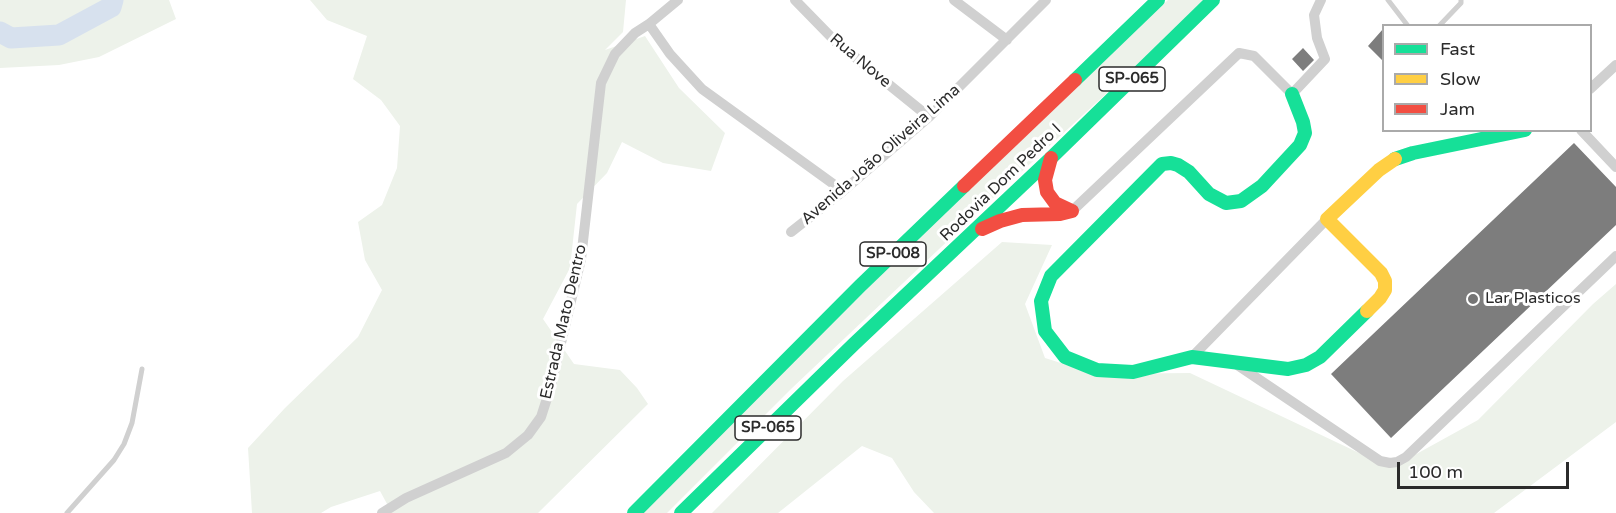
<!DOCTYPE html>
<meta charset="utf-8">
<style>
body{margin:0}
#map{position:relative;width:1616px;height:513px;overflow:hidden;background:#fff;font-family:"Varela Round",sans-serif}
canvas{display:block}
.legend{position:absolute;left:1382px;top:24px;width:210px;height:108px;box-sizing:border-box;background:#fff;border:2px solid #aaa;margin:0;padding:8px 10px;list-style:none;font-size:18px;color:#2b2b2b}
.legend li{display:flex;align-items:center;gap:12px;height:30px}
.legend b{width:30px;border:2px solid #aaa}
.scale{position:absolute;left:1397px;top:462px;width:172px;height:27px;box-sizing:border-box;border:3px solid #2b2b2b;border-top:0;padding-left:8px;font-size:18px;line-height:21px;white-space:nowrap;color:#2b2b2b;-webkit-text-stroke:4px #fff;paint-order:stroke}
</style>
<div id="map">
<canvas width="1616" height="513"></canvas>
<ul class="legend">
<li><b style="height:8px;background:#16e098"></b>Fast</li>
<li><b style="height:8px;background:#ffcf43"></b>Slow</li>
<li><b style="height:8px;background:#f24e42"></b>Jam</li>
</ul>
<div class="scale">100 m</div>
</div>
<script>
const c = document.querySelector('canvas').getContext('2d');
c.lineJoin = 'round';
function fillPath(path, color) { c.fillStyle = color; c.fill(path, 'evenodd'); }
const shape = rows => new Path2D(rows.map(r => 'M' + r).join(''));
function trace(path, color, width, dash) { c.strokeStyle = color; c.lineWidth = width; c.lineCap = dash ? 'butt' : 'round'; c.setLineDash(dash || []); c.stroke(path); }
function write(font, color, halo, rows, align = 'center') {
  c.font = font + ' "Varela Round",sans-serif'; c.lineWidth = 6; c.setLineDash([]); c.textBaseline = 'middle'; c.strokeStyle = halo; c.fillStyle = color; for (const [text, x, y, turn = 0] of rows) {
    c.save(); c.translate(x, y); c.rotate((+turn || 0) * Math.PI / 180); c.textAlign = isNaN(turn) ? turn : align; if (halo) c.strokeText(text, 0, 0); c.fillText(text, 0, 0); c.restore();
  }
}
const green = shape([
 [0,0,169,0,176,19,99,57,59,65,0,68],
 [310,0,626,0,623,32,605,50,645,36,679,88,725,133,711,171,663,163,622,142,607,173,577,204,570,268,543,319,574,364,620,370,637,388,648,404,538,513,392,513,380,491,331,507,321,513,252,513,248,448,285,408,358,337,382,290,365,260,358,222,382,205,397,168,400,126,381,100,353,79,367,36,327,20],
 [1168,0,1203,0,1121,80,993,198,791,389,667,513,641,513,870,286],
 [1002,242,1052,245,1025,304,1045,358,1096,374,1190,373,1391,468,1478,420,1593,304,1616,284,1616,422,1494,513,934,513,914,492,892,458,862,446,778,513,712,513,843,381]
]);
const river = shape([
 [0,32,11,38,59,35,111,7,113,0]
]);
const building = shape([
 [1383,29,1383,61,1368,46],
 [1303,48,1314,60,1303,71,1292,59],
 [1574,143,1616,187,1616,225,1391,438,1331,374]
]);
const lane = shape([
 [1388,0,1408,26],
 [1439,26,1461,3,1461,0],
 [67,513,114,460,124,444,132,423,142,369]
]);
const street = shape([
 [795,0,835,41,929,117],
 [954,0,1007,40],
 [649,24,670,54,702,89,843,191],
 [1590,89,1616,65],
 [1581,130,1616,167],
 [1072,211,1239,53,1254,56,1292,94,1325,59,1317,38,1314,15,1321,0],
 [791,232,843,191,929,117,1046,0],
 [1192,357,1327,219],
 [1236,364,1380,461,1390,463,1397,462,1406,457,1616,256],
 [382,513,406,498,506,453,528,435,541,417,550,389,581,259,601,83,615,54,635,33,649,24,678,0]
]);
const fast = shape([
 [1075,80,1158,0],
 [1292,94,1303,122,1305,133,1300,145,1262,186,1241,201,1226,203,1209,194,1189,172,1178,165,1171,163,1162,164,1051,276,1041,301,1045,331,1065,357,1097,370,1133,372,1192,357,1288,369,1306,365,1320,357,1367,311],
 [1395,159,1413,153,1525,130],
 [634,513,860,286,964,186],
 [681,513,854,344,1051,158,1213,0]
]);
const slow = shape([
 [1367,311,1380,298,1385,290,1385,281,1381,273,1327,219,1379,170,1395,159]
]);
const jam = shape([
 [1051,158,1045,180,1047,192,1055,203,1072,211],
 [964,186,1075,80],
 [982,229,1000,221,1022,215,1060,214,1072,211]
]);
const markers = [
 [1473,299,6,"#757575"]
];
const shields = [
 [1132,79,66],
 [893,254,66],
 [768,428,66]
];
const shieldNames = [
 ["SP-065",1132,79],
 ["SP-008",893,254],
 ["SP-065",768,428]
];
const streetNames = [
 ["Rua Nove",860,61,40],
 ["Avenida João Oliveira Lima",881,155,-41],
 ["Rodovia Dom Pedro I",1001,183,-44],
 ["Estrada Mato Dentro",564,322,-77]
];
const poiNames = [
 ["Lar Plasticos",1485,299]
];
fillPath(green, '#edf2ea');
trace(river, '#d7e1ee', 21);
fillPath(building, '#7d7d7d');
trace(lane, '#d0d0d0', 5);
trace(street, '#d0d0d0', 10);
trace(fast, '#16e098', 14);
trace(slow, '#ffcf43', 14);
trace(jam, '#f24e42', 14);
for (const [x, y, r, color] of markers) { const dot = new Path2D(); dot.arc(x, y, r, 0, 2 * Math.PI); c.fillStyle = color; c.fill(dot); trace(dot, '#fff', 2); }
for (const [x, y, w] of shields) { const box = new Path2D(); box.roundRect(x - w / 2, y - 12, w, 24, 4.5); c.fillStyle = '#fff'; c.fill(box); trace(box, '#2b2b2b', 1.5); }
write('bold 15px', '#2b2b2b', null, shieldNames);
write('16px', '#2b2b2b', '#fff', streetNames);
write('16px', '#2b2b2b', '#fff', poiNames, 'left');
</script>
